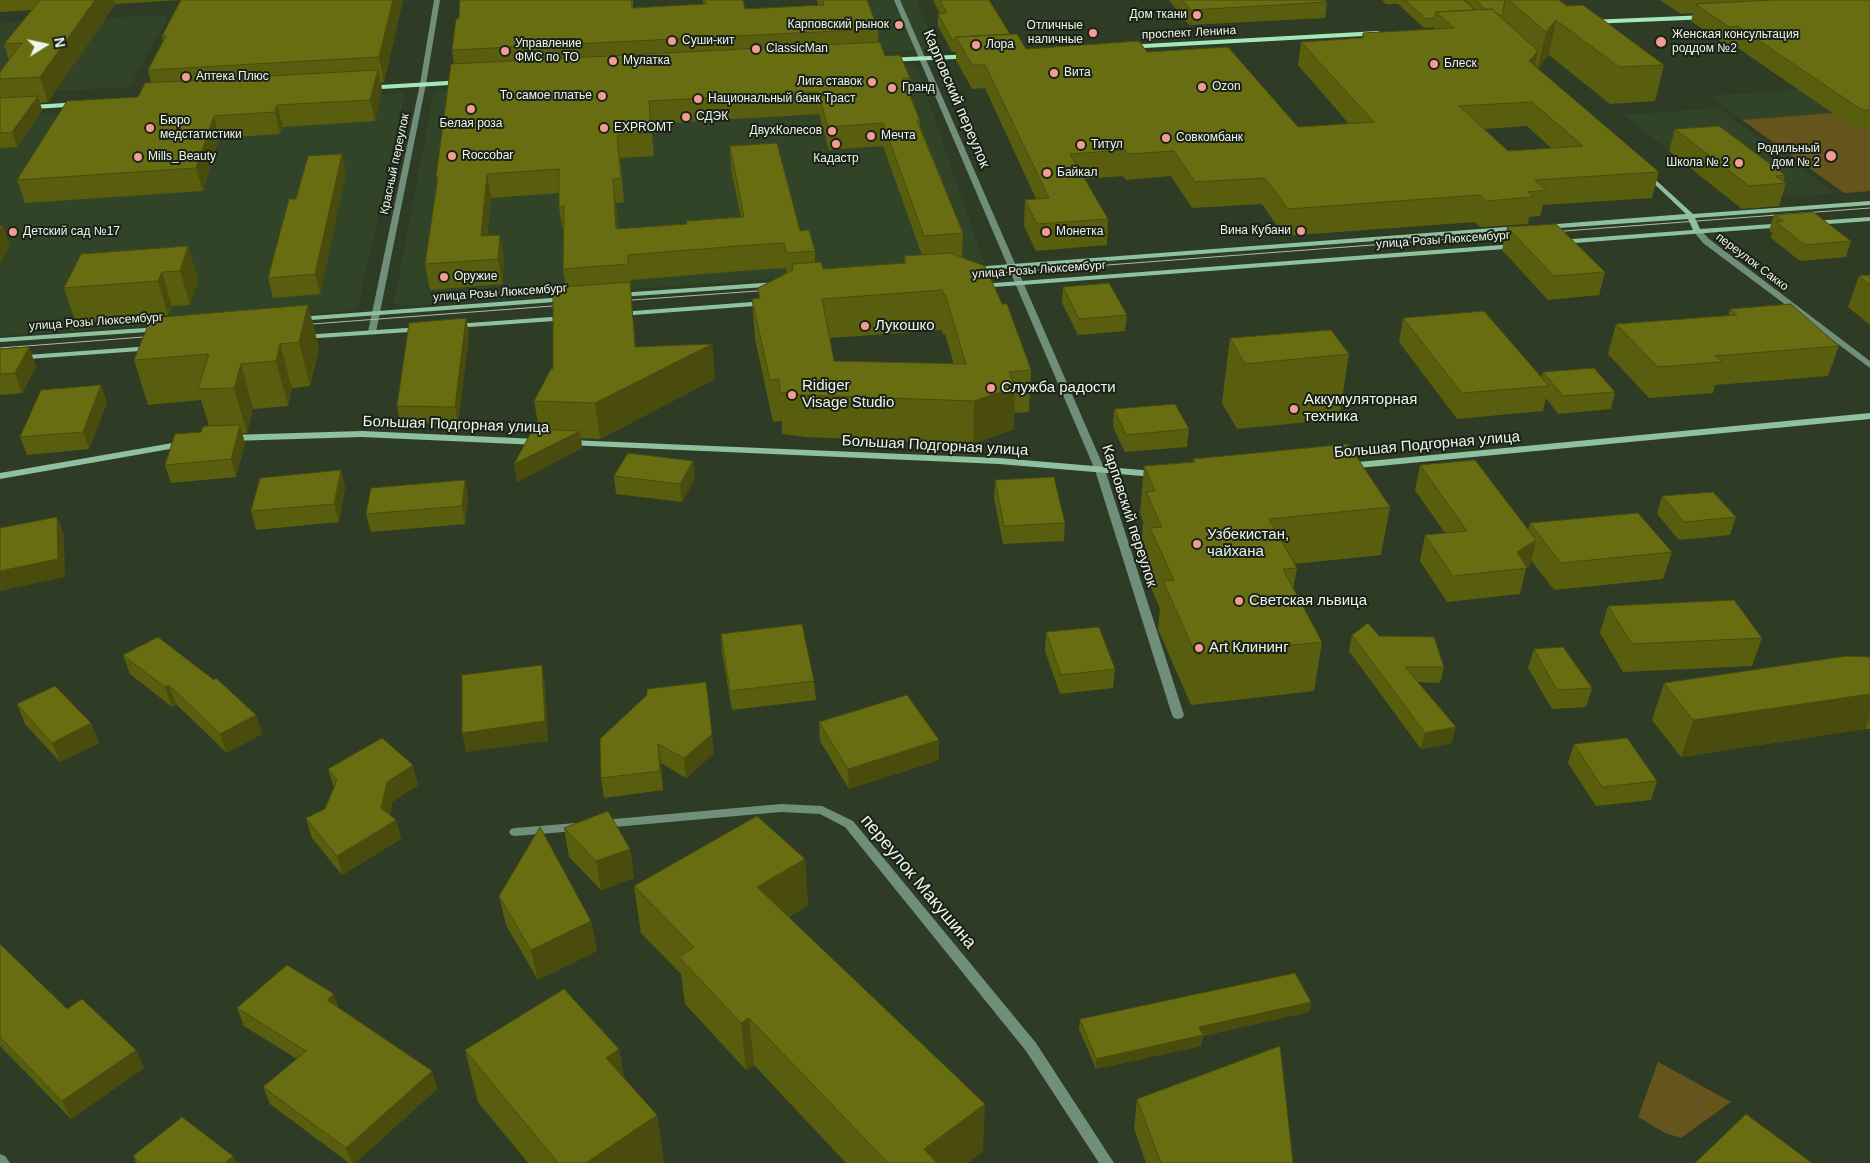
<!DOCTYPE html>
<meta charset="utf-8">
<style>
body{margin:0}
#map{position:relative;width:1870px;height:1163px;overflow:hidden;background:#2e3c26;font-family:Arial,sans-serif}
canvas{display:block}
.north{position:absolute;left:20px;top:20px;width:50px;height:50px;-webkit-text-stroke:4px #1a2117;paint-order:stroke;rotate:80deg;font-size:14px;font-weight:700;line-height:20px;text-align:center;color:#edf6e8}
.north::after{content:'';display:block;margin:auto;width:18px;height:22px;background:#edf6e8;clip-path:polygon(50% 0,100% 100%,50% 72%,0 100%)}
</style>
<div id="map">
<canvas width="1870" height="1163"></canvas>
<div class="north">N</div>
</div>
<script>
const c = document.querySelector('canvas').getContext('2d');
c.lineJoin = 'round';
function fillPath(path, color) { c.fillStyle = color; c.fill(path, 'evenodd'); }
const shape = rows => new Path2D(rows.map(r => 'M' + r).join(''));
function trace(path, color, width, dash) { c.strokeStyle = color; c.lineWidth = width; c.lineCap = dash ? 'butt' : 'round'; c.setLineDash(dash || []); c.stroke(path); }
function write(font, color, halo, rows, align = 'center') {
  c.font = font + ' Arial,sans-serif'; c.lineWidth = 4; c.setLineDash([]); c.textBaseline = 'middle'; c.strokeStyle = halo; c.fillStyle = color; for (const [text, x, y, turn = 0] of rows) {
    c.save(); c.translate(x, y); c.rotate((+turn || 0) * Math.PI / 180); c.textAlign = isNaN(turn) ? turn : align; if (halo) c.strokeText(text, 0, 0); c.fillText(text, 0, 0); c.restore();
  }
}
const built = shape([
 [862,0,916,0,937,49,881,52],
 [169,15,129,87,0,94,0,23],
 [916,65,984,263,401,306,394,304,434,91],
 [1870,85,1870,191,1844,193,1709,96],
 [405,93,358,306,347,311,0,336,0,117],
 [1718,108,1835,193,1732,201,1624,115]
]);
const green = shape([
 [1870,110,1870,191,1844,193,1742,120],
 [1658,1062,1731,1102,1681,1138,1665,1133,1638,1117]
]);
const street = shape([
 [434,0,440,0,426,84,376,332,372,334,368,332,420,84,434,0],
 [894,0,900,0,1105,470,1184,715,1182,718,1178,719,1174,718,1172,715,1095,470,894,0],
 [1695,230,1701,230,1709,239,1870,361,1870,368,1703,243,1694,232,1695,230],
 [781,804,822,806,853,821,1036,1043,1114,1163,1099,1163,1026,1051,845,827,820,814,781,812,603,828,599,827,597,824,599,821,603,820,781,804],
 [576,823,580,824,582,827,580,830,576,831,515,836,511,835,509,832,511,829,515,828,576,823],
 [0,1154,5,1156,10,1163,0,1163,0,1154]
]);
const secondary = shape([
 [1647,172,1693,214,1870,201,1870,205,1695,218,1700,229,1787,223,1787,227,1784,227,1562,244,1558,242,1559,240,1693,230,1688,219,1544,229,1540,227,1544,225,1686,214,1645,175,1644,174,1647,172],
 [1870,217,1870,221,1814,225,1810,223,1814,221,1870,217],
 [1520,226,1523,226,1523,230,973,271,969,269,973,267,1520,226],
 [1515,244,1519,246,1518,248,981,288,977,286,981,284,1515,244],
 [777,282,780,282,780,286,619,297,615,295,619,293,777,282],
 [565,297,569,299,568,301,298,321,294,319,298,317,565,297],
 [765,301,768,301,768,305,620,316,616,314,620,312,765,301],
 [565,316,568,316,568,320,455,328,451,326,455,324,565,316],
 [159,327,162,327,162,331,0,342,0,338,159,327],
 [421,327,425,329,424,331,303,339,299,337,303,335,421,327],
 [151,346,155,348,154,350,0,361,0,357,151,346],
 [1870,413,1870,419,1348,469,1343,466,1348,463,1870,413],
 [362,431,538,439,542,442,538,445,362,437,230,441,226,438,230,435,362,431],
 [570,440,999,458,1154,471,1159,474,1154,477,999,464,567,445,566,443,567,441,570,440],
 [184,441,187,442,188,444,187,446,0,479,0,473,184,441]
]);
const primary = shape([
 [1707,15,1711,17,1710,19,1590,24,1586,22,1590,20,1707,15],
 [1378,31,1382,33,1381,35,1126,49,1122,47,1126,45,1378,31],
 [974,54,978,56,977,58,886,62,882,60,886,58,974,54],
 [464,80,467,80,467,84,364,90,360,88,364,86,464,80],
 [80,102,84,104,83,106,0,111,0,107,80,102]
]);
const tram = shape([
 [1551,232,1870,208],
 [975,275,1518,234],
 [618,301,771,290],
 [299,325,566,305],
 [0,348,157,336]
]);
const wall = shape([
 [0,0,403,0,384,82,381,83,382,90,375,121,283,127,280,134,219,138,203,191,25,203,17,180,138,97,151,83,148,70,163,41,162,36,181,0,115,4,48,102,40,103,42,110,17,147,0,148,0,72,9,60,4,44,32,10,0,12],
 [460,0,633,0,633,8,703,4,703,0,743,0,745,9,818,5,817,0,867,0,878,29,878,43,885,56,910,78,910,97,920,121,920,126,963,233,962,257,1031,370,1029,412,1014,413,1014,429,973,444,806,437,782,434,782,421,773,422,755,339,752,299,759,299,758,288,787,273,786,268,753,270,631,280,631,290,630,290,636,347,712,344,715,379,600,439,581,438,582,448,517,482,514,464,539,429,534,401,553,369,562,294,566,287,563,269,564,231,563,231,559,207,559,193,491,198,487,236,500,235,504,260,502,284,430,290,425,264,437,183,436,177,454,64,452,50,459,18],
 [819,114,829,150,883,146,922,255,904,256,904,263,823,269,815,262,815,251,800,231,730,146,731,169,741,217,687,224,618,229,616,203,624,202,620,158,654,156,651,124],
 [942,330,943,335,945,334,954,364,834,361,830,338],
 [933,0,989,0,1010,34,1026,49,1147,52,1298,127,1349,124,1298,65,1301,42,1362,38,1363,33,1434,29,1434,27,1424,28,1398,4,1386,4,1382,0,1464,0,1475,10,1476,10,1465,0,1559,0,1567,6,1664,65,1655,101,1610,104,1549,55,1538,68,1535,65,1534,66,1659,172,1652,198,1543,205,1540,216,1529,217,1528,224,1480,227,1475,222,1284,236,1262,204,1192,208,1171,176,1126,180,1123,176,1085,179,1108,219,1107,245,1036,251,1024,226,1025,200,1036,199,985,88,972,89,956,60,956,52,952,52,938,26,938,14,940,14],
 [1527,126,1551,148,1508,151,1484,129],
 [1169,0,1324,0,1327,2,1325,18,1189,25],
 [1660,0,1870,0,1870,128,1856,129,1732,44,1724,44,1691,21,1693,13,1681,14],
 [1675,129,1785,175,1783,181,1786,183,1779,206,1742,209,1669,151],
 [346,172,320,294,273,298,268,278,296,199],
 [1774,215,1851,241,1846,257,1800,261,1771,238,1772,233,1769,230],
 [1507,227,1605,272,1599,295,1548,300,1502,250],
 [188,246,198,280,190,305,172,306,168,315,76,323,64,288],
 [1870,275,1870,325,1848,307,1859,276],
 [1063,287,1127,315,1125,331,1078,335,1062,303],
 [308,305,319,348,310,386,292,388,288,406,253,409,247,433,242,433,245,443,236,477,171,483,165,465,201,432,209,426,201,400,148,405,134,360],
 [1730,309,1839,346,1828,376,1715,385,1713,393,1649,398,1608,354,1616,324,1728,316],
 [466,318,469,335,458,424,400,423,397,406],
 [1403,318,1541,377,1543,372,1615,392,1611,409,1558,414,1546,398,1543,411,1457,419,1399,342],
 [1230,338,1349,354,1339,419,1237,429,1222,403],
 [29,347,36,367,22,393,0,395,0,349],
 [101,385,107,403,89,449,27,455,20,437],
 [1114,409,1189,429,1187,447,1125,452,1113,427],
 [1193,459,1390,507,1381,555,1294,564,1297,568,1293,589,1322,642,1314,691,1191,705,1158,629,1160,609,1146,576,1148,554,1142,539,1143,521,1140,513,1144,466,1193,462],
 [1420,465,1528,530,1530,523,1672,552,1663,579,1554,590,1531,560,1530,566,1526,568,1520,594,1447,602,1420,561,1425,535,1445,533,1415,490],
 [341,470,345,488,339,522,256,530,251,511],
 [614,476,695,478,682,502,616,494],
 [465,480,468,498,465,524,371,532,366,514],
 [995,480,1065,523,1064,541,1003,544,994,498],
 [1662,496,1736,517,1730,535,1679,540,1657,514],
 [1608,606,1762,638,1752,666,1623,672,1600,633],
 [1046,632,1115,669,1113,688,1060,694,1045,651],
 [721,634,814,681,816,700,732,710,722,653],
 [1352,635,1379,636,1444,667,1440,683,1418,682,1452,743,1421,749,1349,651],
 [1534,649,1592,688,1586,707,1552,709,1528,668],
 [123,655,256,715,262,734,227,753,176,704,172,707,130,674],
 [1870,657,1870,729,1865,729,1681,757,1652,720,1664,683],
 [647,695,714,753,686,778,661,763,663,790,604,798,601,778],
 [17,704,91,723,99,743,60,762,25,724],
 [819,722,939,760,849,789,820,741],
 [1574,744,1657,781,1651,800,1596,806,1568,763],
 [328,769,418,785,392,802,390,815,396,820,401,839,342,875,312,838,306,818,325,809,334,788],
 [564,828,630,849,634,878,601,890,569,857],
 [805,859,808,905,789,917,983,1151,967,1163,846,1163,754,1065,746,1070,685,1004,681,974,641,933,634,886],
 [499,896,591,921,597,951,538,980,506,925],
 [0,944,67,1009,136,1050,144,1068,71,1119,0,1046],
 [1311,1002,1309,1012,1203,1036,1201,1046,1096,1069,1079,1029,1080,1019],
 [338,1007,432,1071,437,1089,355,1163,349,1163,270,1104,263,1087,297,1059,244,1026,237,1008],
 [619,1049,624,1079,657,1115,664,1163,528,1163,478,1102,465,1050],
 [1137,1099,1293,1163,1146,1163,1134,1128],
 [133,1156,233,1156,236,1163,136,1163]
]);
const shadedWall = shape([
 [95,0,114,0,115,4,48,102,40,77],
 [393,0,403,0,384,82,379,57],
 [1556,20,1549,55,1538,68,1546,32],
 [1538,51,1533,74,1529,61],
 [378,70,382,90,375,121,370,100],
 [38,96,42,110,17,147,12,132],
 [277,105,283,127,280,134,275,112],
 [214,116,219,138,203,191,196,168],
 [342,154,346,172,320,294,315,274],
 [487,174,491,198,485,261,481,236],
 [613,179,616,203,619,254,616,229],
 [3,226,10,246,0,264,0,231],
 [500,235,504,260,502,284,498,259],
 [188,246,198,280,190,305,180,271],
 [162,272,172,306,168,315,158,281],
 [630,282,639,381,712,344,715,379,600,439,595,403,635,347],
 [308,305,319,348,310,386,299,342],
 [466,318,469,335,458,424,455,407],
 [280,344,292,388,288,406,276,361],
 [29,347,36,367,22,393,15,373],
 [241,364,253,409,247,433,234,388],
 [101,385,107,403,89,449,83,432],
 [1015,387,1014,429,973,444,974,401],
 [240,425,245,443,236,477,231,459],
 [580,431,582,448,517,482,514,464],
 [693,461,695,478,682,502,680,484],
 [341,470,345,488,339,522,334,504],
 [465,480,468,498,465,524,462,506],
 [57,517,64,535,65,577,0,591,0,571],
 [1536,540,1530,566,1525,569,1517,552],
 [542,665,545,684,548,741,466,752,462,733],
 [169,685,176,704,172,707,165,687],
 [1870,694,1870,716,1865,729,1681,757,1693,720],
 [256,715,262,734,227,753,220,734],
 [91,723,99,743,60,762,52,743],
 [1456,727,1452,743,1421,749,1425,733],
 [712,734,714,753,686,778,684,758],
 [939,740,939,760,849,789,848,769],
 [658,744,661,763,663,790,660,771],
 [413,765,418,785,392,802,387,825,396,820,401,839,342,875,337,856,381,808,387,782],
 [630,849,634,878,601,890,596,861],
 [805,859,808,905,761,933,757,887],
 [591,921,597,951,538,980,531,950],
 [334,994,340,1011,327,1000],
 [1311,1002,1309,1012,1203,1036,1201,1046,1096,1069,1096,1059,1199,1027],
 [749,1018,754,1065,746,1070,741,1023],
 [619,1049,628,1102,606,1058],
 [136,1050,144,1068,71,1119,62,1101],
 [432,1071,437,1089,355,1163,352,1163,346,1148],
 [985,1104,983,1151,967,1163,924,1163,924,1149],
 [657,1115,664,1163,586,1163],
 [233,1156,236,1163,225,1163]
]);
const building = shape([
 [40,0,95,0,40,77,0,79,0,72,22,43,4,44,40,0],
 [181,0,393,0,379,57,148,70,166,36,162,36,181,0],
 [460,0,631,0,632,8,706,4,705,0,743,0,745,9,824,5,823,0,867,0,878,29,452,50,456,19,459,18,460,0],
 [940,0,989,0,1010,34,956,37,956,39,952,40,938,14,947,13,940,0],
 [1182,0,1324,0,1327,2,1191,10,1182,0],
 [1405,0,1464,0,1475,10,1436,12,1435,18,1426,19,1405,0],
 [1476,0,1505,0,1502,15,1498,15,1492,9,1486,10,1476,0],
 [1509,0,1559,0,1567,6,1583,5,1664,65,1619,67,1556,20,1546,32,1509,0],
 [1772,0,1870,0,1870,110,1862,110,1737,26,1729,27,1695,4,1772,0],
 [1492,9,1538,51,1529,61,1659,172,1535,180,1546,190,1528,192,1534,197,1486,201,1480,195,1288,209,1265,178,1195,182,1174,151,1128,154,1125,150,1070,154,1108,219,1037,224,1025,200,1049,198,985,65,972,65,956,37,1017,34,1026,49,1139,41,1147,52,1228,47,1298,127,1374,122,1301,42,1363,38,1363,33,1454,28,1436,12,1492,9],
 [1532,102,1583,146,1508,151,1459,106,1532,102],
 [880,42,885,56,900,55,910,78,903,78,920,121,917,121,963,233,924,236,883,123,828,127,818,92,649,101,651,133,617,135,621,178,613,179,616,229,687,224,686,221,744,217,730,146,777,143,800,231,809,230,815,251,787,253,784,243,751,245,628,255,628,264,563,269,564,206,559,207,559,169,487,174,481,236,500,235,498,259,425,264,438,177,436,177,451,64,880,42],
 [378,70,370,100,277,105,275,112,214,116,196,168,17,180,67,101,138,97,145,83,378,70],
 [38,96,12,132,0,133,0,98,38,96],
 [1719,126,1785,175,1776,176,1786,183,1749,186,1675,129,1719,126],
 [342,154,315,274,268,278,289,199,296,199,308,156,342,154],
 [1813,212,1851,241,1805,245,1776,222,1783,221,1774,215,1813,212],
 [1556,224,1605,272,1554,276,1507,227,1556,224],
 [0,226,3,226,0,231,0,226],
 [188,246,180,271,162,272,158,281,64,288,81,254,188,246],
 [950,253,985,266,1002,304,1007,304,1031,370,1009,372,1015,387,974,401,803,395,780,392,779,379,770,380,752,299,760,298,758,288,793,270,792,264,821,262,823,269,906,263,904,256,950,253],
 [942,290,943,294,945,294,966,364,834,361,822,299,942,290],
 [1870,275,1870,285,1859,276,1870,275],
 [630,282,635,347,712,344,595,403,534,401,551,369,553,369,553,295,562,294,562,287,630,282],
 [1109,283,1127,315,1079,319,1063,287,1109,283],
 [1791,304,1839,346,1715,356,1722,362,1658,367,1616,324,1737,315,1730,309,1791,304],
 [308,305,299,342,280,344,276,361,241,364,234,388,198,389,209,354,134,360,151,318,308,305],
 [1484,311,1549,386,1462,393,1403,318,1484,311],
 [466,318,455,407,397,406,409,323,466,318],
 [1331,330,1349,354,1245,364,1230,338,1331,330],
 [29,347,15,373,0,374,0,349,29,347],
 [1594,368,1615,392,1563,396,1543,372,1594,368],
 [101,385,83,432,20,437,41,390,101,385],
 [1175,404,1189,429,1126,435,1114,409,1175,404],
 [240,425,231,459,165,465,175,434,201,432,203,427,206,426,240,425],
 [533,429,580,431,514,464,533,429],
 [1348,444,1390,507,1269,519,1297,568,1283,569,1322,642,1196,655,1163,581,1174,580,1150,528,1162,527,1146,492,1155,491,1144,466,1195,462,1193,459,1348,444],
 [628,453,693,461,680,484,614,476,628,453],
 [1475,460,1536,540,1517,552,1527,568,1453,576,1425,535,1467,531,1420,465,1475,460],
 [341,470,334,504,251,511,260,478,341,470],
 [1054,477,1065,523,1004,526,995,480,1054,477],
 [465,480,462,506,366,514,371,488,465,480],
 [1713,492,1736,517,1684,522,1662,496,1713,492],
 [1638,513,1672,552,1561,563,1530,523,1638,513],
 [57,517,58,559,0,571,0,528,57,517],
 [1734,600,1762,638,1632,644,1608,606,1734,600],
 [1368,623,1379,636,1434,637,1444,667,1405,667,1456,727,1425,733,1352,635,1368,623],
 [802,624,814,681,730,691,721,634,802,624],
 [1099,627,1115,669,1061,675,1046,632,1099,627],
 [158,637,214,680,216,678,256,715,220,734,169,685,165,687,123,655,158,637],
 [1563,647,1592,688,1557,690,1534,649,1563,647],
 [1847,656,1870,657,1870,694,1693,720,1664,683,1847,656],
 [542,665,545,721,462,733,462,675,542,665],
 [706,682,712,734,684,758,658,744,660,771,601,778,600,739,647,695,647,689,706,682],
 [55,686,91,723,52,743,17,704,55,686],
 [907,695,939,740,848,769,819,722,907,695],
 [382,738,413,765,387,782,381,808,396,820,337,856,306,818,325,809,337,780,328,769,382,738],
 [1627,738,1657,781,1602,787,1574,744,1627,738],
 [608,811,630,849,596,861,564,828,608,811],
 [757,816,805,859,757,887,985,1104,924,1149,937,1163,888,1163,749,1018,741,1023,679,957,694,947,634,886,757,816],
 [540,827,591,921,531,950,499,896,540,827],
 [0,944,67,1009,82,999,136,1050,62,1101,0,1037,0,944],
 [287,965,334,994,327,1000,432,1071,346,1148,263,1087,306,1051,237,1008,287,965],
 [1295,973,1311,1002,1199,1027,1203,1035,1096,1059,1080,1019,1295,973],
 [564,989,619,1049,606,1058,657,1115,586,1163,558,1163,465,1050,564,989],
 [1280,1046,1293,1163,1161,1163,1137,1099,1280,1046],
 [1746,1114,1812,1163,1695,1163,1746,1114],
 [182,1117,233,1156,225,1163,140,1163,133,1156,182,1117]
]);
const markers = [
 [1197,15,5,"#f59c92"],
 [899,25,5,"#f59c92"],
 [1093,33,5,"#f59c92"],
 [672,41,5,"#f59c92"],
 [1661,42,6,"#f59c92"],
 [976,45,5,"#f59c92"],
 [756,49,5,"#f59c92"],
 [505,51,5,"#f59c92"],
 [613,61,5,"#f59c92"],
 [1434,64,5,"#f59c92"],
 [1054,73,5,"#f59c92"],
 [186,77,5,"#f59c92"],
 [872,82,5,"#f59c92"],
 [1202,87,5,"#f59c92"],
 [892,88,5,"#f59c92"],
 [602,96,5,"#f59c92"],
 [698,99,5,"#f59c92"],
 [471,109,5,"#f59c92"],
 [686,117,5,"#f59c92"],
 [150,128,5,"#f59c92"],
 [604,128,5,"#f59c92"],
 [832,131,5,"#f59c92"],
 [871,136,5,"#f59c92"],
 [1166,138,5,"#f59c92"],
 [836,144,5,"#f59c92"],
 [1081,145,5,"#f59c92"],
 [452,156,5,"#f59c92"],
 [1831,156,6,"#f59c92"],
 [138,157,5,"#f59c92"],
 [1739,163,5,"#f59c92"],
 [1047,173,5,"#f59c92"],
 [1301,231,5,"#f59c92"],
 [13,232,5,"#f59c92"],
 [1046,232,5,"#f59c92"],
 [444,277,5,"#f59c92"],
 [865,326,5,"#f59c92"],
 [991,388,5,"#f59c92"],
 [792,395,5,"#f59c92"],
 [1294,409,5,"#f59c92"],
 [1197,544,5,"#f59c92"],
 [1239,601,5,"#f59c92"],
 [1199,648,5,"#f59c92"]
];
const farPoinames = [
 ["Дом ткани",1187,15,"right"],
 ["Карповский рынок",889,25,"right"],
 ["Отличные",1083,26,"right"],
 ["наличные",1083,40,"right"],
 ["Женская консультация",1672,35],
 ["роддом №2",1672,49],
 ["Суши-кит",682,41],
 ["Управление",515,44],
 ["ФМС по ТО",515,58],
 ["Лора",986,45],
 ["ClassicMan",766,49],
 ["Мулатка",623,61],
 ["Блеск",1444,64],
 ["Вита",1064,73],
 ["Аптека Плюс",196,77],
 ["Лига ставок",862,82,"right"],
 ["Ozon",1212,87],
 ["Гранд",902,88],
 ["То самое платье",592,96,"right"],
 ["Национальный банк Траст",708,99],
 ["СДЭК",696,117],
 ["Бюро",160,121],
 ["медстатистики",160,135],
 ["Белая роза",471,124,"center"],
 ["EXPROMT",614,128],
 ["ДвухКолесов",822,131,"right"],
 ["Мечта",881,136],
 ["Совкомбанк",1176,138],
 ["Титул",1091,145],
 ["Родильный",1820,149,"right"],
 ["дом № 2",1820,163,"right"],
 ["Roccobar",462,156],
 ["Mills_Beauty",148,157],
 ["Кадастр",836,159,"center"],
 ["Школа № 2",1729,163,"right"],
 ["Байкал",1057,173],
 ["Вина Кубани",1291,231,"right"],
 ["Детский сад №17",23,232],
 ["Монетка",1056,232],
 ["Оружие",454,277]
];
const farStreetnames = [
 ["проспект Ленина",1189,33,-3],
 ["Красный переулок",395,164,-78],
 ["улица Розы Люксембург",1443,240,-4],
 ["переулок Сакко",1752,262,37],
 ["улица Розы Люксембург",1039,270,-4],
 ["улица Розы Люксембург",500,293,-4],
 ["улица Розы Люксембург",96,322,-4]
];
const streetNames = [
 ["Карповский переулок",956,99,67],
 ["Большая Подгорная улица",456,425,2],
 ["Большая Подгорная улица",1427,445,-5],
 ["Большая Подгорная улица",935,446,3],
 ["Карповский переулок",1129,516,72]
];
const poiNames = [
 ["Лукошко",875,326],
 ["Ridiger",802,386],
 ["Visage Studio",802,403],
 ["Служба радости",1001,388],
 ["Аккумуляторная",1304,400],
 ["техника",1304,417],
 ["Узбекистан,",1207,535],
 ["чайхана",1207,552],
 ["Светская львица",1249,601],
 ["Art Клининг",1209,648]
];
const nearStreetnames = [
 ["переулок Макушина",918,882,50]
];
fillPath(built, '#324428');
fillPath(green, '#65541c');
fillPath(street, '#6f8f7a');
fillPath(secondary, '#8dc1a0');
fillPath(primary, '#a3e8bc');
trace(tram, '#b0bbaa', 1);
fillPath(wall, '#595e0f');
fillPath(shadedWall, '#494c0d');
fillPath(building, '#686d12');
trace(building, '#494c0d', 1);
for (const [x, y, r, color] of markers) { const dot = new Path2D(); dot.arc(x, y, r, 0, 2 * Math.PI); c.fillStyle = color; c.fill(dot); trace(dot, '#1a2117', 2); }
write('12px', '#edf6e8', '#1a2117', farPoinames, 'left');
write('12px', '#edf6e8', '#1a2117', farStreetnames);
write('15px', '#edf6e8', '#1a2117', streetNames);
write('15px', '#edf6e8', '#1a2117', poiNames, 'left');
write('18px', '#edf6e8', '#1a2117', nearStreetnames);
</script>
